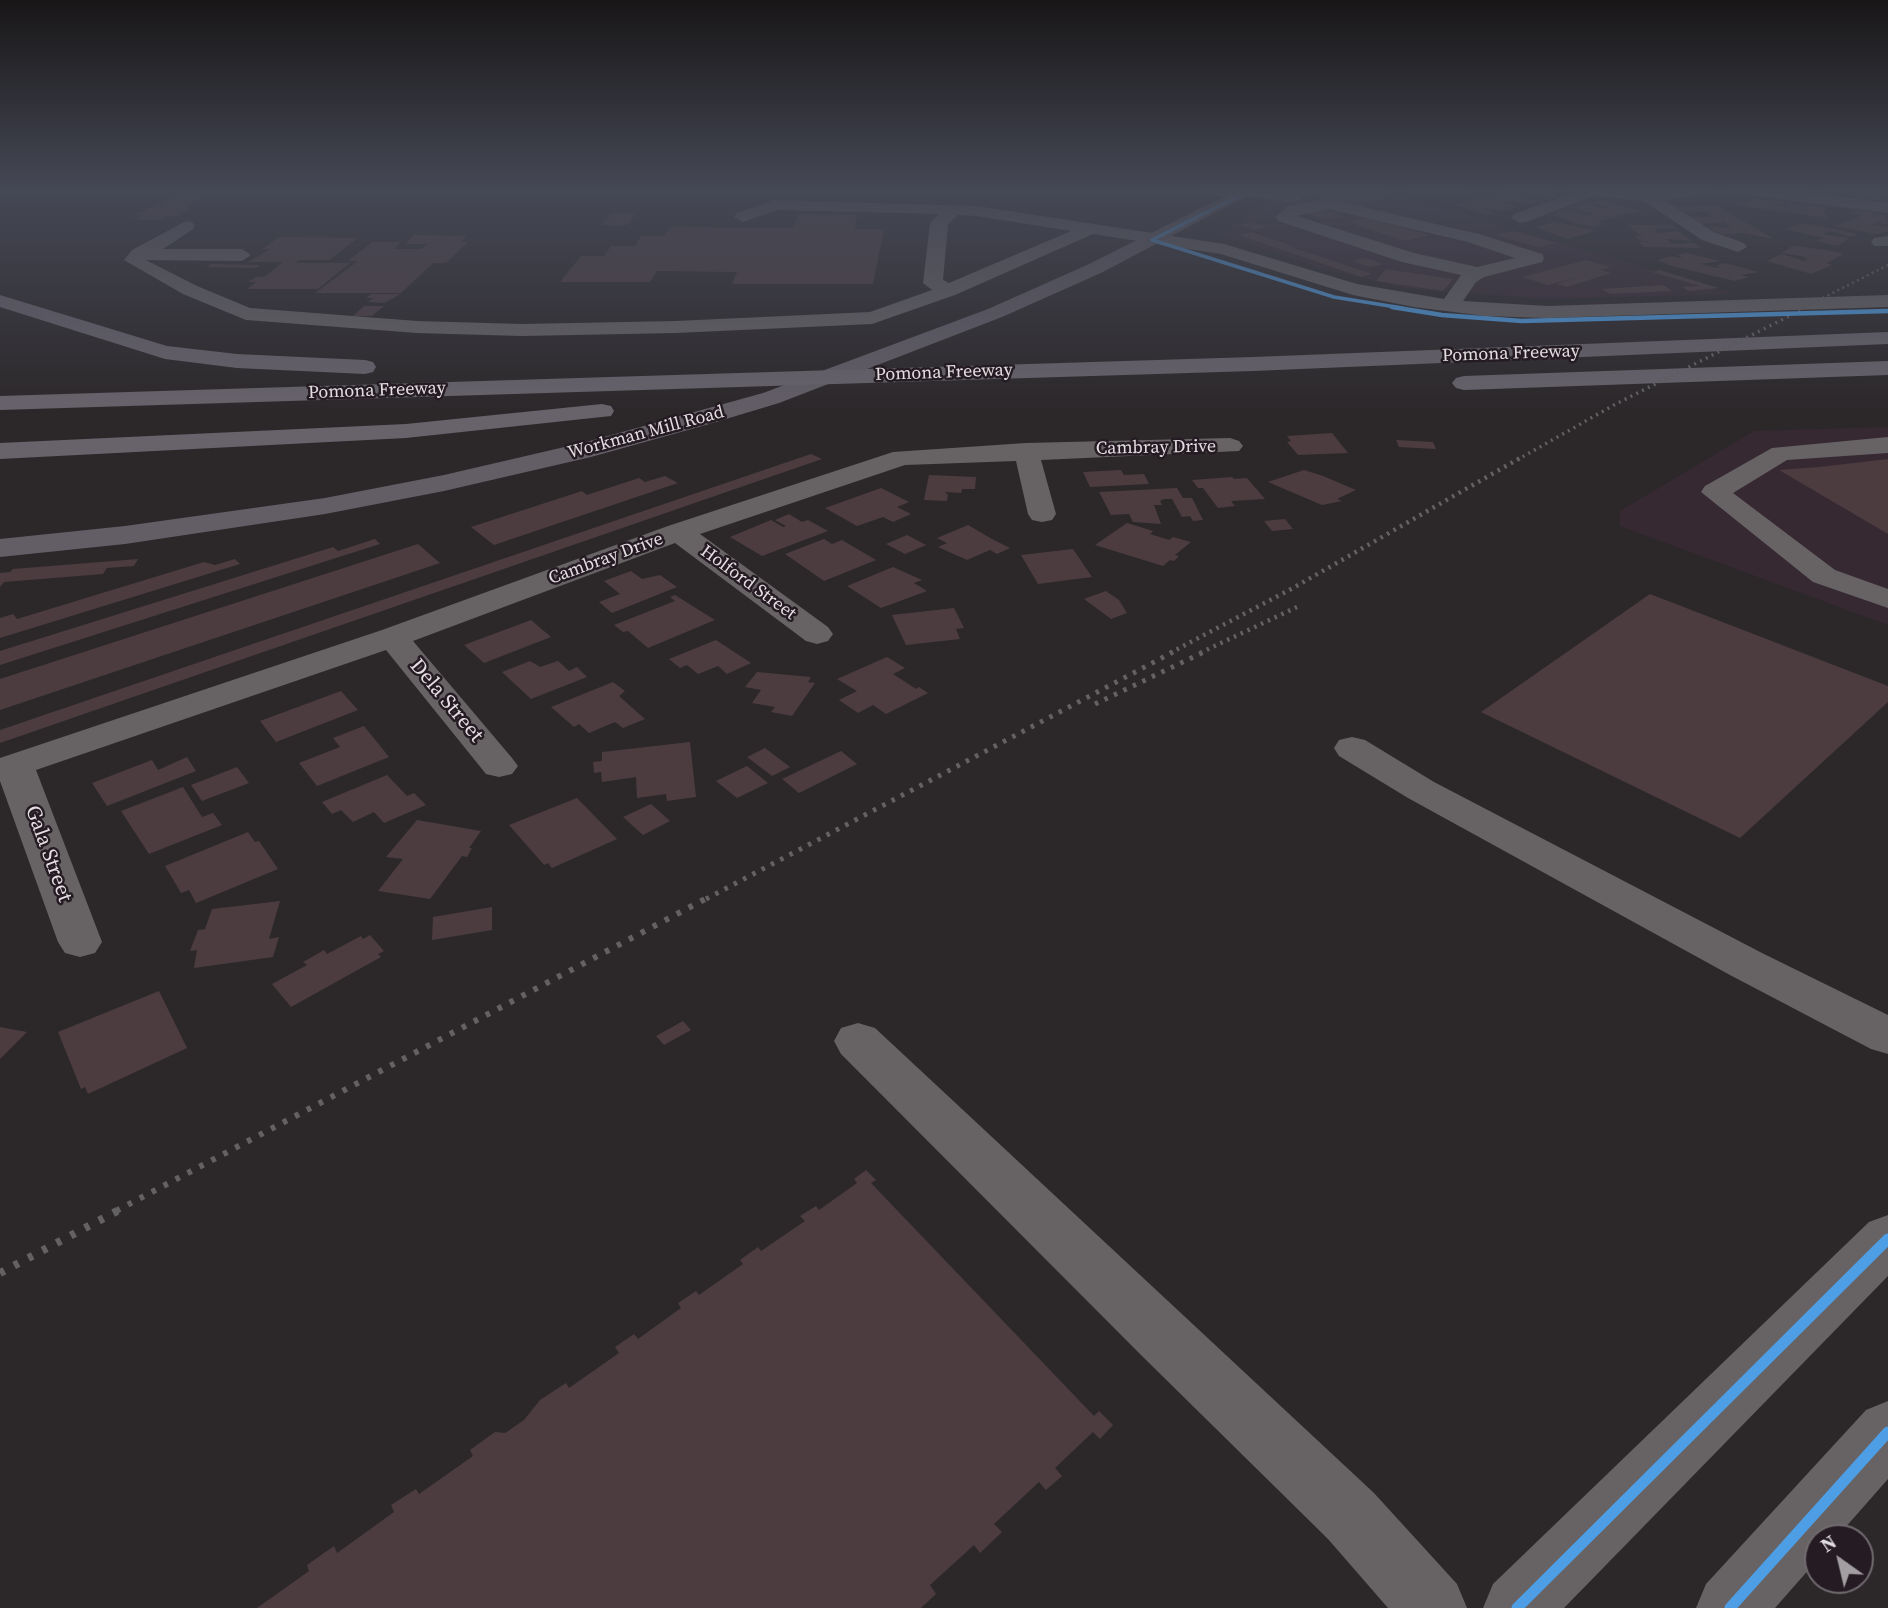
<!DOCTYPE html>
<style>
body{margin:0}
#map{position:relative;width:1888px;height:1608px;overflow:hidden;background:#2c282a;font-family:"Source Serif 4",serif}
canvas{display:block}
.north{position:absolute;left:1804px;top:1524px;width:70px;height:70px;box-sizing:border-box;background:#241c22;border:2px solid #706a6e;border-radius:50%;rotate:326deg;font-size:19px;font-weight:700;line-height:28px;text-align:center;color:#e3dee1}
.north::after{content:'';display:block;margin:auto;width:24px;height:32px;background:#a39ea1;clip-path:polygon(50% 0,100% 100%,50% 72%,0 100%)}
</style>
<div id="map">
<canvas width="1888" height="1608"></canvas>
<div class="north">N</div>
</div>
<script>
const c = document.querySelector('canvas').getContext('2d');
c.lineJoin = 'round';
function fillPath(path, color) { c.fillStyle = color; c.fill(path, 'evenodd'); }
const shape = rows => new Path2D(rows.map(r => 'M' + r).join(''));
function trace(path, color, width, dash) { c.strokeStyle = color; c.lineWidth = width; c.lineCap = dash ? 'butt' : 'round'; c.setLineDash(dash || []); c.stroke(path); }
function write(font, color, halo, rows, align = 'center') {
  c.font = font + ' "Source Serif 4",serif'; c.lineWidth = 5; c.setLineDash([]); c.textBaseline = 'middle'; c.strokeStyle = halo; c.fillStyle = color; for (const [text, x, y, turn = 0] of rows) {
    c.save(); c.translate(x, y); c.rotate((+turn || 0) * Math.PI / 180); c.textAlign = isNaN(turn) ? turn : align; if (halo) c.strokeText(text, 0, 0); c.fillText(text, 0, 0); c.restore();
  }
}
const built = shape([
 [1291,188,1373,188,1734,294,1544,299,1404,288,1324,269,1218,234],
 [1888,427,1888,625,1620,526,1620,511,1754,431]
]);
const building = shape([
 [1362,188,1391,196,1353,205,1323,196,1339,192,1329,189,1334,188],
 [1422,188,1430,190,1449,188,1459,191,1433,197,1402,189],
 [1519,188,1538,188,1559,195,1545,200,1529,194,1518,196,1541,201,1526,206,1511,201,1503,202,1520,207,1503,211,1481,208,1496,213,1488,215,1453,205],
 [1812,188,1860,188,1888,193,1888,197,1883,201,1849,196,1854,192,1849,191,1843,195],
 [184,192,212,192,186,207,193,207,178,216,169,216,161,220,134,220,142,215,134,215],
 [1751,198,1785,202,1783,205,1776,206,1792,208,1788,206,1790,203,1822,207,1826,208,1824,213,1828,214,1827,218,1734,205,1736,202,1749,202],
 [1600,200,1645,212,1616,215,1619,216,1597,222,1605,224,1594,227,1570,222,1573,222,1552,215,1567,209,1588,215,1593,214,1571,208,1587,203,1604,209,1609,208,1590,202],
 [1693,205,1716,205,1774,239,1742,233,1722,234,1705,226,1732,228,1724,222,1702,224,1689,216,1713,217,1706,212,1685,213,1675,206,1696,207],
 [1318,210,1325,210,1348,217,1318,218,1305,213],
 [1856,210,1886,215,1888,225,1878,222,1872,225,1888,227,1888,232,1876,234,1835,226,1861,216,1849,213],
 [611,213,636,213,627,225,601,225],
 [798,214,858,214,854,229,884,229,873,284,732,284,737,272,657,271,650,282,560,282,581,256,604,256,611,246,635,246,641,236,664,236,670,227,793,228],
 [1365,218,1395,225,1429,235,1405,241,1348,222],
 [1252,222,1267,227,1254,230,1239,224],
 [1553,222,1561,223,1596,231,1567,239,1535,227],
 [1804,223,1813,225,1858,234,1851,237,1830,231,1823,234,1849,238,1838,246,1816,241,1824,238,1784,229],
 [1627,225,1672,225,1678,229,1654,228,1658,233,1678,231,1692,241,1666,239,1672,244,1694,243,1701,248,1644,247,1638,242,1649,242,1641,241,1635,236,1642,236],
 [1514,231,1556,243,1538,247,1496,235],
 [1252,232,1290,245,1288,246,1372,274,1361,277,1239,235],
 [414,235,467,236,460,242,468,242,446,263,433,263,401,293,315,293,358,261,348,261,372,242,401,242,394,249,421,249,427,244,405,244],
 [279,237,358,238,329,260,299,260,295,263,350,263,318,289,247,289,256,282,248,282,256,277,264,277,283,262,248,262,270,249,262,249],
 [1793,246,1827,250,1844,254,1826,263,1832,265,1811,274,1767,261,1782,254,1804,261,1808,259,1803,258,1806,257,1781,253],
 [1687,253,1720,261,1701,264,1717,268,1720,267,1715,266,1725,263,1759,272,1740,275,1749,277,1735,281,1672,266,1657,260,1671,256,1679,258,1682,257,1677,255],
 [1365,258,1383,264,1369,267,1352,261],
 [1586,260,1611,267,1600,270,1611,273,1567,287,1556,284,1580,277,1548,285,1522,277],
 [211,264,260,265,256,268,207,267],
 [1386,269,1453,279,1443,291,1376,281],
 [1659,270,1719,288,1689,291,1682,287,1700,286,1652,272],
 [1663,285,1672,291,1610,294,1601,289],
 [371,294,401,294,384,303,368,302,373,298,366,298],
 [364,306,384,306,372,316,353,316],
 [1332,433,1348,453,1298,455,1287,442,1291,441,1287,436],
 [1396,440,1433,442,1436,449,1399,447],
 [811,454,822,459,0,743,0,730],
 [1888,459,1888,534,1779,470,1819,467],
 [1121,470,1124,475,1144,474,1149,484,1090,487,1083,472],
 [1304,470,1323,476,1356,490,1337,499,1342,501,1322,505,1268,482],
 [929,475,976,477,975,489,962,489,961,493,945,492,948,495,947,501,924,500],
 [665,476,678,483,494,545,471,527,582,491,587,495,639,478,645,482],
 [1232,477,1234,479,1247,478,1265,499,1231,501,1235,506,1218,508,1203,488,1198,488,1192,480],
 [881,488,909,502,897,507,911,514,893,522,883,517,857,526,825,508],
 [1177,488,1183,498,1192,498,1203,520,1193,521,1190,516,1182,517,1172,499,1164,499,1160,501,1162,505,1154,505,1161,524,1133,522,1129,514,1111,515,1099,492],
 [789,514,802,522,808,520,828,531,762,556,730,537,771,520,783,527,786,526,775,520],
 [1285,519,1293,529,1272,531,1264,521],
 [1127,523,1153,531,1150,534,1169,540,1173,537,1191,542,1175,555,1179,556,1174,561,1170,560,1163,566,1095,545],
 [968,525,992,539,1010,548,997,554,990,550,967,560,938,547,947,543,937,538],
 [907,535,926,545,905,554,886,544],
 [375,539,380,544,0,665,0,651,333,547,338,551],
 [824,539,832,544,842,540,876,560,824,581,785,554],
 [418,544,440,563,0,710,0,679],
 [1073,549,1092,577,1038,584,1021,555],
 [138,559,134,566,107,568,103,574,4,582,0,587,0,573,10,572,13,569],
 [235,559,240,564,0,638,0,618,13,614,17,619,204,562,215,565],
 [893,567,922,580,914,583,927,591,881,608,847,586],
 [631,571,642,579,660,575,677,587,612,613,599,602,620,594,604,581],
 [1106,591,1119,600,1127,613,1111,619,1084,599],
 [1650,594,1888,686,1888,702,1740,838,1481,712],
 [675,595,715,620,648,648,628,631,623,632,614,625,675,601,670,597],
 [954,608,964,628,956,629,960,639,906,645,892,615],
 [531,620,551,637,484,663,464,645],
 [716,640,751,663,727,674,718,666,698,674,687,665,680,668,669,659],
 [887,657,905,668,893,674,916,689,919,687,928,693,886,714,873,705,858,713,839,700,857,691,837,679],
 [530,661,540,667,558,661,569,671,577,667,587,677,531,699,502,672],
 [757,672,811,677,808,682,815,683,792,716,771,712,775,707,752,703,761,690,745,687],
 [613,682,625,691,619,696,645,719,623,728,615,722,589,733,579,724,574,727,551,707],
 [341,691,358,710,276,742,260,721],
 [364,726,389,757,317,786,299,763,340,747,333,738],
 [690,742,696,797,667,801,666,794,637,798,636,777,602,782,601,772,594,773,593,762,602,761,602,752],
 [765,748,790,767,772,776,747,757],
 [841,751,857,764,799,793,782,779],
 [187,757,196,771,107,806,92,783,152,760,158,770],
 [747,766,768,783,737,798,716,781],
 [237,767,249,783,202,801,191,785],
 [387,775,407,796,414,793,426,805,384,823,374,812,353,822,341,810,332,814,322,802],
 [183,787,202,817,213,813,222,825,149,854,121,811],
 [577,798,617,839,552,868,548,863,544,865,509,825],
 [651,804,670,821,643,835,623,817],
 [417,820,481,831,469,848,472,848,467,857,462,856,430,899,378,891,403,859,386,857],
 [248,832,255,842,259,841,278,869,196,903,189,890,181,893,165,866],
 [280,901,269,939,279,937,273,957,194,968,197,950,190,951,198,930,205,929,212,909],
 [492,907,492,930,432,940,433,917],
 [370,935,384,951,378,954,381,957,291,1007,272,984,307,965,303,962,324,950,327,954,361,936,363,939],
 [159,991,187,1048,88,1094,85,1087,81,1089,58,1032],
 [683,1021,691,1030,664,1045,656,1036],
 [0,1027,27,1032,0,1059],
 [866,1170,876,1180,871,1183,1094,1416,1099,1411,1113,1425,1100,1439,1093,1432,1055,1468,1062,1476,1046,1490,1039,1482,994,1524,1002,1532,980,1553,974,1545,930,1585,936,1594,921,1608,257,1608,309,1571,307,1565,334,1546,337,1553,394,1512,391,1505,416,1489,419,1494,473,1456,470,1450,495,1432,505,1433,524,1420,540,1400,566,1383,569,1388,619,1353,615,1347,634,1334,638,1339,681,1308,678,1303,696,1291,699,1295,743,1264,740,1260,758,1247,761,1251,805,1221,800,1216,816,1206,819,1210,857,1183,854,1179]
]);
const minor = shape([
 [1200,188,1228,188,1240,191,1242,188,1261,188,1290,193,1298,188,1317,188,1293,203,1247,196,1239,201,1202,191,1200,188],
 [1563,188,1614,188,1648,192,1711,188,1695,196,1664,200,1714,232,1744,243,1747,247,1738,252,1702,240,1644,201,1594,196,1526,222,1520,223,1511,218,1514,214,1572,193,1563,188],
 [1724,188,1779,188,1888,203,1888,213,1732,193,1724,188],
 [1328,199,1479,234,1542,254,1544,258,1542,262,1484,277,1476,282,1463,301,1547,306,1888,295,1888,307,1547,318,1485,316,1414,307,1353,295,1221,254,1093,234,955,295,872,324,676,333,522,336,417,333,246,320,183,294,124,260,132,250,186,221,192,222,195,226,192,230,163,249,242,249,251,255,242,261,146,260,197,286,250,308,417,321,522,324,676,321,870,312,932,290,923,283,930,223,939,214,777,210,743,222,734,217,737,213,775,200,977,206,1224,244,1357,284,1444,299,1461,275,1402,262,1278,221,1275,217,1288,206,1328,199],
 [1328,209,1468,242,1515,258,1477,267,1414,253,1297,216,1328,209],
 [958,215,977,216,1071,231,949,283,943,280,948,224,958,215],
 [1888,236,1888,246,1874,246,1871,242,1874,238,1888,236],
 [1888,437,1888,453,1787,460,1733,493,1835,570,1888,589,1888,608,1813,582,1701,492,1705,486,1772,448,1888,437],
 [1230,438,1239,441,1243,446,1239,451,1041,460,1056,514,1052,520,1042,522,1032,520,1028,514,1016,461,905,465,700,534,828,627,833,634,828,641,817,644,806,641,675,543,413,641,512,758,518,766,512,774,499,777,486,774,386,650,36,770,102,942,95,953,80,957,65,953,58,942,0,781,0,758,382,630,668,526,893,452,1026,443,1230,438],
 [1352,737,1365,740,1434,782,1762,953,1888,1015,1888,1054,1871,1049,1730,975,1408,798,1339,756,1334,748,1339,740,1352,737],
 [858,1023,875,1028,1374,1493,1457,1584,1467,1608,1388,1608,1328,1539,1142,1356,841,1054,834,1041,841,1028,858,1023],
 [1888,1215,1888,1276,1564,1608,1483,1608,1493,1584,1869,1222,1888,1215],
 [1888,1401,1888,1479,1836,1538,1818,1538,1818,1559,1775,1608,1696,1608,1706,1584,1866,1410,1888,1401]
]);
const major = shape([
 [1241,188,1262,188,1101,273,1002,317,779,403,706,425,591,457,444,491,325,514,125,544,0,557,0,539,125,526,325,498,444,475,586,442,763,393,988,309,1087,265,1241,188]
]);
const highway = shape([
 [0,295,167,346,237,354,365,360,373,362,376,367,373,372,365,374,237,368,165,359,0,307,0,295],
 [1888,332,1888,344,1253,371,0,410,0,396,1253,357,1888,332],
 [1888,361,1888,375,1464,390,1456,388,1452,383,1456,378,1464,376,1888,361],
 [602,404,611,406,614,411,611,416,406,438,0,459,0,443,406,424,602,404]
]);
const railFar5 = shape([
 [1803,308,1888,265]
]);
const railFar4 = shape([
 [1517,460,1614,405,1807,307]
]);
const railFar3 = shape([
 [1170,653,1293,588,1520,458],
 [1200,653,1297,607]
]);
const railFar2 = shape([
 [1095,704,1204,652],
 [706,899,1173,652]
]);
const railFar1 = shape([
 [116,1211,709,897]
]);
const rail = shape([
 [0,1273,119,1210]
]);
const bus1Far2 = shape([
 [1152,240,1334,297,1402,308],
 [1152,240,1254,188]
]);
const bus1Far1 = shape([
 [1392,307,1442,315,1522,321,1888,311]
]);
const bus1 = shape([
 [1517,1608,1888,1239],
 [1730,1608,1888,1432]
]);
const farStreetnames = [
 ["Pomona Freeway",1511,354,-2],
 ["Pomona Freeway",944,373,-2],
 ["Pomona Freeway",377,391,-2],
 ["Workman Mill Road",646,433,-15],
 ["Cambray Drive",1156,448,-1],
 ["Cambray Drive",606,559,-20],
 ["Holford Street",748,583,36]
];
const streetNames = [
 ["Dela Street",446,701,50],
 ["Gala Street",48,854,70]
];
fillPath(built, '#362932');
fillPath(building, '#4c3c40');
fillPath(minor, '#676365');
fillPath(major, '#635e66');
fillPath(highway, '#68636b');
trace(railFar5, '#636162', 2.5, [2, 3.5]);
trace(railFar4, '#636162', 3.5, [2, 4.5]);
trace(railFar3, '#636162', 4.5, [2.5, 5]);
trace(railFar2, '#636162', 5, [3.5, 7]);
trace(railFar1, '#636162', 6, [4.5, 9]);
trace(rail, '#636162', 8, [5, 11]);
trace(bus1Far2, '#4d9ee5', 3.5);
trace(bus1Far1, '#4d9ee5', 4.5);
trace(bus1, '#4d9ee5', 11);
const sky = c.createLinearGradient(0, 0, 0, 413);
sky.addColorStop(0, '#181617');
sky.addColorStop(0.46, '#454855');
sky.addColorStop(1, '#45485500');
c.fillStyle = sky;
c.fillRect(0, 0, 1888, 413);
write('18px', '#e3dee1', '#241c22', farStreetnames);
write('21px', '#e3dee1', '#241c22', streetNames);
</script>
